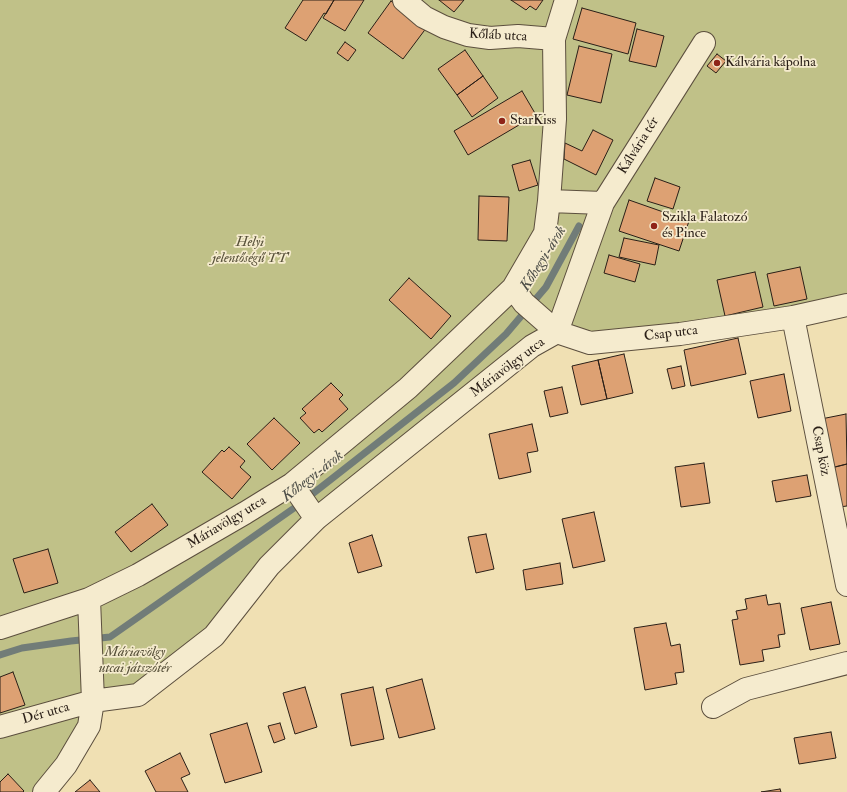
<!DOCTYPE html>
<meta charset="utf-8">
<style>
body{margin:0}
canvas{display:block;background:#f0e0b3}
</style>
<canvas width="847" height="792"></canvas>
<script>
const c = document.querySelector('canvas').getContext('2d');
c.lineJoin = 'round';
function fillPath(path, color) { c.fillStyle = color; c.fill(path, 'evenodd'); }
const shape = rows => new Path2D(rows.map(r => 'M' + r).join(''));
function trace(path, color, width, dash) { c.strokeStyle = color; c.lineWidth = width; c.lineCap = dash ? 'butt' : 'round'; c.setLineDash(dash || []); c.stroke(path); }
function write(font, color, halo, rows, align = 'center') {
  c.font = font + ' "IM FELL Double Pica",serif'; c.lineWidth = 3.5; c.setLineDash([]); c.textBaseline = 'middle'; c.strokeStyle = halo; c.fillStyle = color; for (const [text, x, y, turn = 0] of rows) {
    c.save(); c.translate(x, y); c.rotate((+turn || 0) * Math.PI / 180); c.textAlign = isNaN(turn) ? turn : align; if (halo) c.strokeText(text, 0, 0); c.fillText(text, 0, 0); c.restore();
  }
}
const green = shape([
 [0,0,847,0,847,305,680,334,557,332,316,519,214,636,138,695,93,701,44,792,0,792]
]);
const stream = shape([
 [0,655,22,648,71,641,110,637,297,506,454,383,506,334,546,287,579,226]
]);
const building = shape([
 [303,0,334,0,326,14,324,13,306,41,285,28,303,0],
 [334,0,364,0,345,31,323,18,334,0],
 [439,0,464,0,454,12,439,0],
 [511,0,543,0,536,10,530,6,526,10,511,0],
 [391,1,427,27,403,59,368,33,391,1],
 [582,8,636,23,628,54,573,39,582,8],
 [637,29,664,36,656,67,629,61,637,29],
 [345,42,356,50,348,61,337,53,345,42],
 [579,46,612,54,601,103,567,95,579,46],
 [465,50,483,76,457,95,438,69,465,50],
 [717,54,726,61,716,73,707,66,717,54],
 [483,76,498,98,472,117,457,95,483,76],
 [522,91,536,115,468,155,454,131,522,91],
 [593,130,613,140,596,175,564,159,565,143,582,151,593,130],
 [530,160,538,185,519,191,512,165,530,160],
 [655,178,680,187,673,209,647,201,655,178],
 [479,196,509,197,507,241,478,240,479,196],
 [629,200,689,221,679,251,619,231,629,200],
 [624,238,659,245,655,265,619,257,624,238],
 [609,255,640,264,635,282,604,273,609,255],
 [800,267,807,299,774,306,767,274,800,267],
 [755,272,763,307,725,316,717,280,755,272],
 [409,278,451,316,431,339,389,300,409,278],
 [738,338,746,374,691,386,684,350,738,338],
 [624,354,633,393,607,399,598,360,624,354],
 [598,360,607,399,581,405,572,366,598,360],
 [681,366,685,386,672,389,667,369,681,366],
 [784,374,791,411,758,418,750,381,784,374],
 [331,383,343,395,339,399,348,409,322,432,319,429,314,433,300,418,306,413,302,409,331,383],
 [562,387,568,413,550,417,544,391,562,387],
 [846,414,847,464,831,468,821,419,846,414],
 [274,418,300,443,272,470,247,444,274,418],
 [532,424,538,451,527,453,531,472,499,479,489,434,532,424],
 [229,447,245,461,240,467,251,477,232,499,202,472,222,450,224,452,229,447],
 [704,463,710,503,681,507,675,467,704,463],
 [847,464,847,506,839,507,831,468,847,464],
 [807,475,811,496,776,502,772,481,807,475],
 [152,504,168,525,131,552,115,532,152,504],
 [594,512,605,561,573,568,562,519,594,512],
 [486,534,494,569,476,573,468,537,486,534],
 [372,535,382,566,358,573,349,543,372,535],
 [48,549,58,583,24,593,13,559,48,549],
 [560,563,563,584,526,590,523,570,560,563],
 [766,595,768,605,780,603,785,634,778,635,780,647,762,650,764,661,740,665,732,620,738,619,736,611,747,609,745,599,766,595],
 [831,602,840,644,810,650,801,608,831,602],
 [666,623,671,646,680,644,684,672,675,673,677,684,645,690,634,628,666,623],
 [13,672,25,705,0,713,0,677,13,672],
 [422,679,435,729,399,738,386,689,422,679],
 [305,687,317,727,295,734,283,693,305,687],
 [373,687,384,739,351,746,341,694,373,687],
 [247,723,262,772,225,783,210,734,247,723],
 [280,723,285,739,274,743,268,726,280,723],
 [831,732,836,758,799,764,794,738,831,732],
 [180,753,190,774,181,778,188,792,156,792,145,771,180,753],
 [8,774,24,791,23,792,0,792,0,782,8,774],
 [90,780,100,792,75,792,90,780],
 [780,789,781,792,761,792,780,789]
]);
const minor = shape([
 [404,0,424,17,444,27,468,35,490,38,518,36,554,39],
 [549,201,603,203,704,43],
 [513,288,524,303,557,332,590,343,680,334,793,317,847,305],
 [793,317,847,585],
 [557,332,603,203],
 [292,484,316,519],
 [0,628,89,599,138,575,245,513,292,484,408,388,513,288,545,233,549,201,555,119,554,39,566,0],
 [713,707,746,689,847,663],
 [0,727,93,701,138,695,214,636,269,566,316,519,532,346,557,332],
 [44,792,66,765,89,726,93,701,89,599]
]);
const markers = [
 [717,63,4,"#8f2418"],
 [502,121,4,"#8f2418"],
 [654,226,4,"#8f2418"]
];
const streetNames = [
 ["Kőláb utca",498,36,3],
 ["Kálvária tér",639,146,-58],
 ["Csap utca",671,334,-7],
 ["Máriavölgy utca",508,368,-37],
 ["Csap köz",820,451,79],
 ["Máriavölgy utca",227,523,-31],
 ["Dér utca",46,714,-16]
];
const poiNames = [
 ["Kálvária kápolna",725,63],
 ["StarKiss",510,121],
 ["Szikla Falatozó",662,218],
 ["és Pince",662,234]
];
const parkNames = [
 ["Helyi",250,243],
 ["jelentőségű TT",250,259],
 ["Máriavölgy",135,653],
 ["utcai játszótér",135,669]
];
const waterNames = [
 ["Kőhegyi-árok",544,259,-58],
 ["Kőhegyi-árok",313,477,-38]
];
fillPath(green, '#c0c188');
trace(stream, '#717c78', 7);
fillPath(building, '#dda173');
trace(building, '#2a1f17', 1);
trace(minor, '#5c4f3e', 24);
trace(minor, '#f5ebce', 22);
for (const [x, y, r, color] of markers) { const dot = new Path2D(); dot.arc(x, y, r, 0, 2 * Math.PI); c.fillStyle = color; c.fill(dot); trace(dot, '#f5ebce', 1.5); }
write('14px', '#2a1f17', '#f5ebce', streetNames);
write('14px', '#2a1f17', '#f5ebce', poiNames, 'left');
write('italic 14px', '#575039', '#f5ebce', parkNames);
write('italic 15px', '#4d4e48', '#f5ebce', waterNames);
</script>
